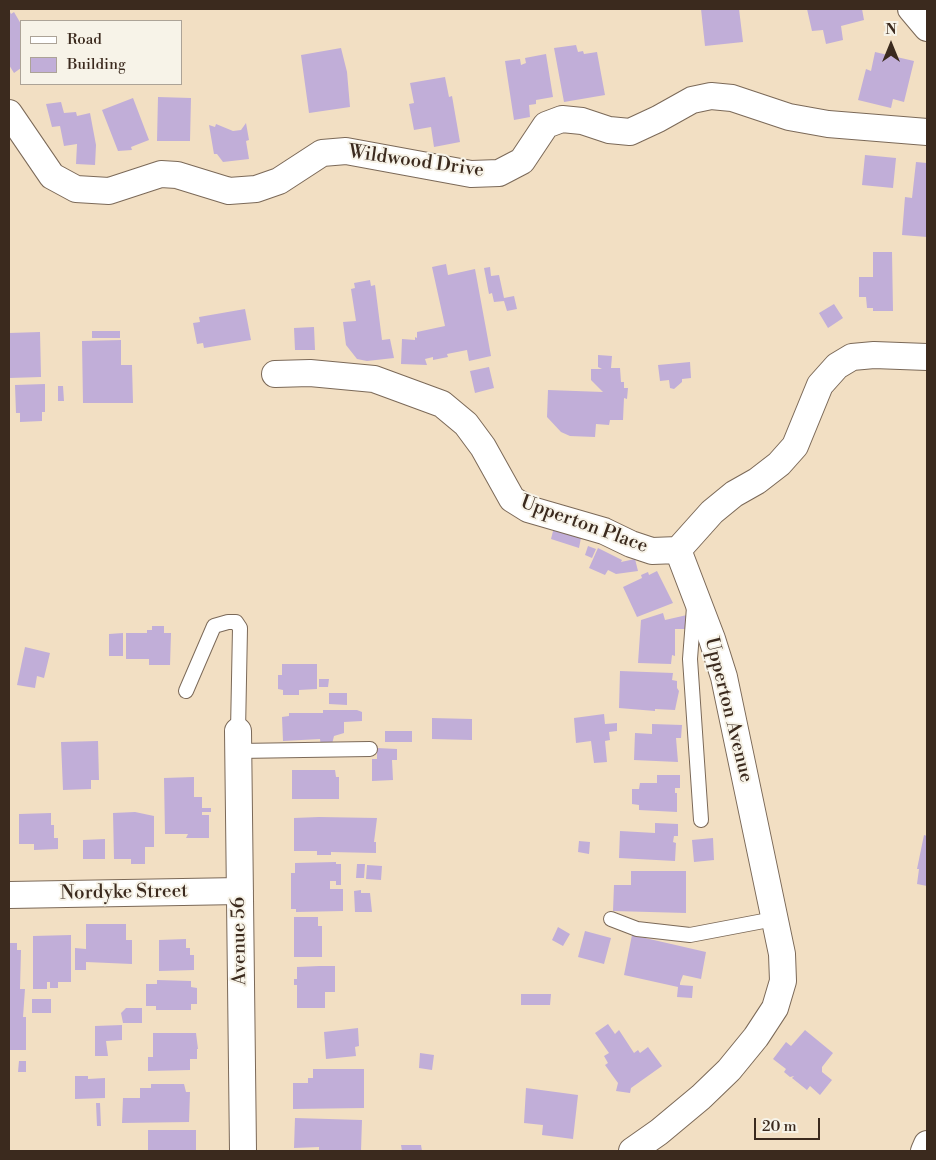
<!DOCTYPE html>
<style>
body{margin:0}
#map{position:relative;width:936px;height:1160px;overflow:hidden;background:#f2dfc3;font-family:"Libre Bodoni",serif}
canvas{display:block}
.frame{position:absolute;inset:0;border:10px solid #3b2a1e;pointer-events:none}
.legend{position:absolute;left:20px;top:20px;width:162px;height:65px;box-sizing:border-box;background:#f7f3e8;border:1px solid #aca397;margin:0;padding:6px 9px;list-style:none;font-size:15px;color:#3b2a1e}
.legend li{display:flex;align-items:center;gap:10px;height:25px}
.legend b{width:25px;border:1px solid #aca397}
.north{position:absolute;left:866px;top:20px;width:50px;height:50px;-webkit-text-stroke:4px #f7f3e8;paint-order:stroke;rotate:0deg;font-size:14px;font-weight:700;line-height:20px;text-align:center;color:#3b2a1e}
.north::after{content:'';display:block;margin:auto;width:18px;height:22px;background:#3b2a1e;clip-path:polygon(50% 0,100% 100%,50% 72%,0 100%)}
.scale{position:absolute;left:754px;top:1118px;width:66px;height:22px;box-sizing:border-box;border:2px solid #3b2a1e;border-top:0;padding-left:6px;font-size:15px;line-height:18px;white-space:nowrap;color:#3b2a1e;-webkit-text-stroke:4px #f7f3e8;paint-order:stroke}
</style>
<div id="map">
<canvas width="936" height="1160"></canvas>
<div class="frame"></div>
<ul class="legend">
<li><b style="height:6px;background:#fff"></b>Road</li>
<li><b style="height:14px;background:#c1aed8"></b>Building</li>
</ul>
<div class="north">N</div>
<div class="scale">20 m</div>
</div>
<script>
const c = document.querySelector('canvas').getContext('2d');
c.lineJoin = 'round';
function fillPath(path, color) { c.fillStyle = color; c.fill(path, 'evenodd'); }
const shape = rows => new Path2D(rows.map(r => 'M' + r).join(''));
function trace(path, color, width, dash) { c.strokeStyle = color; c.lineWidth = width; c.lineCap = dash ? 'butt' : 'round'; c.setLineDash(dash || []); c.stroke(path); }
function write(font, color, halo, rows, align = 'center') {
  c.font = font + ' "Libre Bodoni",serif'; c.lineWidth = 4; c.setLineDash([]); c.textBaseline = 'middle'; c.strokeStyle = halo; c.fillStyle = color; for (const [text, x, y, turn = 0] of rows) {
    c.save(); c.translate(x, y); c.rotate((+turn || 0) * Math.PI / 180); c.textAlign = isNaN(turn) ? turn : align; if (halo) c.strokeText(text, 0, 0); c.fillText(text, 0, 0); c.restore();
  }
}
const building = shape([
 [701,9,739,9,743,42,705,46],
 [807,9,862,9,864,20,841,26,843,40,826,44,823,30,812,31],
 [9,10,11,14,14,12,21,24,21,68,14,73,9,65],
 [576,45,578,52,583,51,584,54,597,52,605,95,564,102,554,48],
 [341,48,347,72,350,107,309,113,301,55],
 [875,52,914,61,904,102,893,99,891,108,858,100,866,69,871,71],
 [546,54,553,97,536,100,536,104,529,105,530,117,514,120,505,61,520,59,521,65,526,63,525,58],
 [445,77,449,97,452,96,460,142,434,147,431,127,414,130,409,104,414,103,410,83],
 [158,97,191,98,190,141,157,141],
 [133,98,149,140,131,147,132,150,118,151,102,110],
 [61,102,64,113,76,112,77,116,90,113,96,145,95,165,76,164,77,144,64,146,60,126,52,127,46,104],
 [246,123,249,140,246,141,249,159,223,162,217,154,214,154,209,125,215,127,216,124,233,131,241,130],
 [865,155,896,158,893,188,862,185],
 [916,162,927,163,927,237,902,235,905,197,912,198],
 [873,252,892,252,893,311,873,311,873,308,867,308,866,297,859,297,859,277,873,277],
 [446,264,448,275,475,269,491,356,469,361,467,350,447,354,448,357,433,360,433,357,425,359,427,365,401,364,402,339,415,340,415,337,417,338,417,332,445,326,432,267],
 [490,267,491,276,499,275,504,298,514,296,517,309,507,311,504,301,494,302,492,293,489,294,484,268],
 [370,280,371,286,375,285,382,340,390,339,394,358,367,361,357,359,346,345,343,322,356,321,351,289,355,288,354,283],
 [834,304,843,318,828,328,819,313],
 [245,309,251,340,204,348,203,343,197,344,193,323,200,322,199,317],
 [314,327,315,350,295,350,294,328],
 [92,331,120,331,120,338,92,338],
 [40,332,41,377,9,378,9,333],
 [121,340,121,365,132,365,133,403,83,403,82,341],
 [598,355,612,356,611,368,620,368,621,382,624,382,624,388,628,388,627,399,624,398,623,420,610,420,609,425,596,424,595,437,570,436,561,432,547,417,548,390,603,392,591,380,591,369,602,369,598,367],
 [690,362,691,378,682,379,682,382,674,389,670,388,669,380,660,381,658,365],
 [489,367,494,388,475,393,470,371],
 [45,384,45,412,42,412,42,421,20,422,20,413,16,413,15,385],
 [58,386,63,386,64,401,58,401],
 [554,527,582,533,579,548,551,539],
 [588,546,596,549,592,558,585,555],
 [598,548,622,560,621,562,635,559,638,571,616,574,608,570,605,575,589,568],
 [657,571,673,603,637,617,623,587,642,578,641,575,648,572,649,575],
 [663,613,665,620,687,615,686,629,675,629,675,656,672,655,671,664,638,663,641,620],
 [152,626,164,626,164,633,171,633,170,665,149,665,149,659,126,659,126,633,147,633,147,630,152,630],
 [123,633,123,656,109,656,109,634],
 [25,647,50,653,44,678,37,676,35,688,17,685],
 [282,664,317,664,317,689,299,690,299,695,283,695,283,690,278,689,278,675,282,675],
 [620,671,673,673,672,680,677,681,677,688,679,691,675,710,655,709,655,711,619,708],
 [319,679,329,679,328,687,319,687],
 [329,693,347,693,347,705,329,704],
 [323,710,357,710,362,712,362,721,344,722,344,733,334,736,331,748,321,748,320,739,283,741,282,717,289,716,289,713,323,713],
 [604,714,605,724,617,723,617,731,609,732,610,740,605,741,607,762,594,763,591,741,576,743,574,718],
 [432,718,472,719,472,740,432,739],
 [652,724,682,725,681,738,676,738,678,762,634,760,635,733,652,734],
 [385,731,412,731,412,742,385,742],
 [98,741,99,780,91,780,91,789,63,790,61,742],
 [377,748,397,749,397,760,392,760,393,780,372,781,372,759,377,759],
 [292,770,335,770,336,777,339,777,339,799,292,799],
 [657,775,680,775,680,788,675,788,675,793,677,793,677,812,639,810,639,805,632,804,632,789,639,789,640,783,657,783],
 [194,777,194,797,202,797,202,808,211,808,211,812,202,812,202,815,209,815,209,838,186,838,188,834,165,834,164,778],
 [135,812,154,816,154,847,145,847,145,864,131,864,131,859,114,859,113,813],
 [51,813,51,825,54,825,54,838,58,838,58,849,34,850,34,844,19,844,19,814],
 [319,817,377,818,374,842,376,842,376,853,331,852,331,855,317,855,317,851,294,851,294,818],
 [655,823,678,824,678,836,674,836,673,842,676,843,675,861,619,858,620,831,655,833],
 [924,835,927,836,927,886,917,884,919,869,917,869],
 [713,838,714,860,694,862,692,840],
 [105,839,105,859,83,859,83,840],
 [579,841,590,842,589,854,578,852],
 [336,862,336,864,341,864,341,885,336,885,336,881,330,881,330,889,343,889,343,911,296,912,296,909,291,909,291,873,295,873,295,863],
 [357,864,365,864,364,878,356,878],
 [367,865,382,866,381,880,366,879],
 [631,871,686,871,686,913,613,911,614,885,631,885],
 [361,890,361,893,370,893,372,912,355,912,354,891],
 [294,917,318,917,318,926,322,926,322,957,294,957],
 [86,924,126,924,126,940,132,940,132,964,86,962,86,970,75,970,75,948,86,949],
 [558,927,570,934,563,946,552,940],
 [585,931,611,938,604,964,578,957],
 [71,935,71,982,58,982,58,988,50,988,50,982,47,982,47,989,33,989,33,936],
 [632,935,706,952,701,979,683,975,680,983,680,985,693,986,692,998,677,997,678,987,624,975],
 [186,939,186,948,190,948,190,955,194,955,194,970,159,971,159,940],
 [9,943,17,943,17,950,21,950,20,989,25,989,23,1017,26,1017,26,1050,9,1050],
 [319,966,335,966,335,992,325,992,325,1008,297,1008,297,985,294,985,294,979,297,979,297,967],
 [157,980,191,981,191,987,197,988,197,1004,191,1004,191,1010,156,1010,156,1006,146,1006,146,984,157,984],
 [521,994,551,994,550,1005,521,1005],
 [32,999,51,999,51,1013,32,1013],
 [126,1008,142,1008,142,1023,123,1023,121,1013],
 [608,1024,615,1034,619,1030,634,1053,638,1050,640,1053,648,1047,662,1066,631,1088,630,1093,616,1091,618,1083,605,1065,608,1063,604,1056,609,1053,595,1033],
 [122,1025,122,1040,106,1041,108,1056,95,1056,95,1026],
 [358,1028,359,1046,355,1047,356,1056,326,1059,324,1032],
 [805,1030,833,1053,822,1067,822,1072,832,1080,820,1095,810,1086,807,1090,792,1078,794,1076,790,1077,784,1072,786,1069,773,1059,786,1042,791,1046],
 [153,1033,196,1033,198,1049,197,1049,197,1059,190,1059,190,1070,148,1071,148,1057,153,1057],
 [420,1053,434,1055,432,1070,419,1068],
 [19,1061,26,1061,26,1072,18,1072],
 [313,1069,364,1069,364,1108,293,1109,293,1083,308,1083,308,1078,313,1078],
 [75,1076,88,1076,88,1079,105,1078,105,1098,75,1099],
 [151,1084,184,1084,186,1092,190,1092,189,1122,122,1123,123,1098,140,1098,140,1088,151,1088],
 [526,1088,578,1095,573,1139,542,1135,543,1125,524,1123],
 [96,1103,100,1103,101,1126,97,1126],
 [295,1118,362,1120,361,1151,319,1151,319,1147,294,1148],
 [148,1130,196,1130,196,1151,148,1151],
 [401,1145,421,1145,422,1151,402,1151]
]);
const service = shape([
 [694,607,690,659,701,820],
 [186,691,214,626,228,622,236,622,240,628,238,731],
 [238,751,370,749],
 [611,919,637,929,690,935,774,919]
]);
const minor = shape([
 [911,9,927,28],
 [9,113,52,176,76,189,109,191,161,174,177,175,229,191,256,189,279,181,322,153,346,151,471,174,499,173,522,161,546,125,562,119,582,121,609,130,630,132,658,119,692,100,711,96,732,98,789,117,828,124,927,132],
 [275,374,310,373,374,379,442,404,466,424,483,447,512,499,528,509,604,531,631,544,652,551,678,550],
 [238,731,243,1151],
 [9,895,240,891],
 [632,1151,659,1132,701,1097,729,1070,756,1037,775,1008,783,981,782,954,724,677,712,639,678,550,712,512,734,494,757,481,779,464,795,446,820,385,837,366,852,357,874,355,927,357],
 [924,1151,927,1144]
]);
const streetNames = [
 ["Wildwood Drive",416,162,8],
 ["Upperton Place",584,525,20],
 ["Upperton Avenue",728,710,76],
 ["Nordyke Street",124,893,-1],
 ["Avenue 56",240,941,-91]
];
fillPath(building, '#c1aed8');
trace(service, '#7b6958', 16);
trace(minor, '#7b6958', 28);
trace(service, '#fff', 14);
trace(minor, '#fff', 26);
write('19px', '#3b2a1e', '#f7f3e8', streetNames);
</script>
